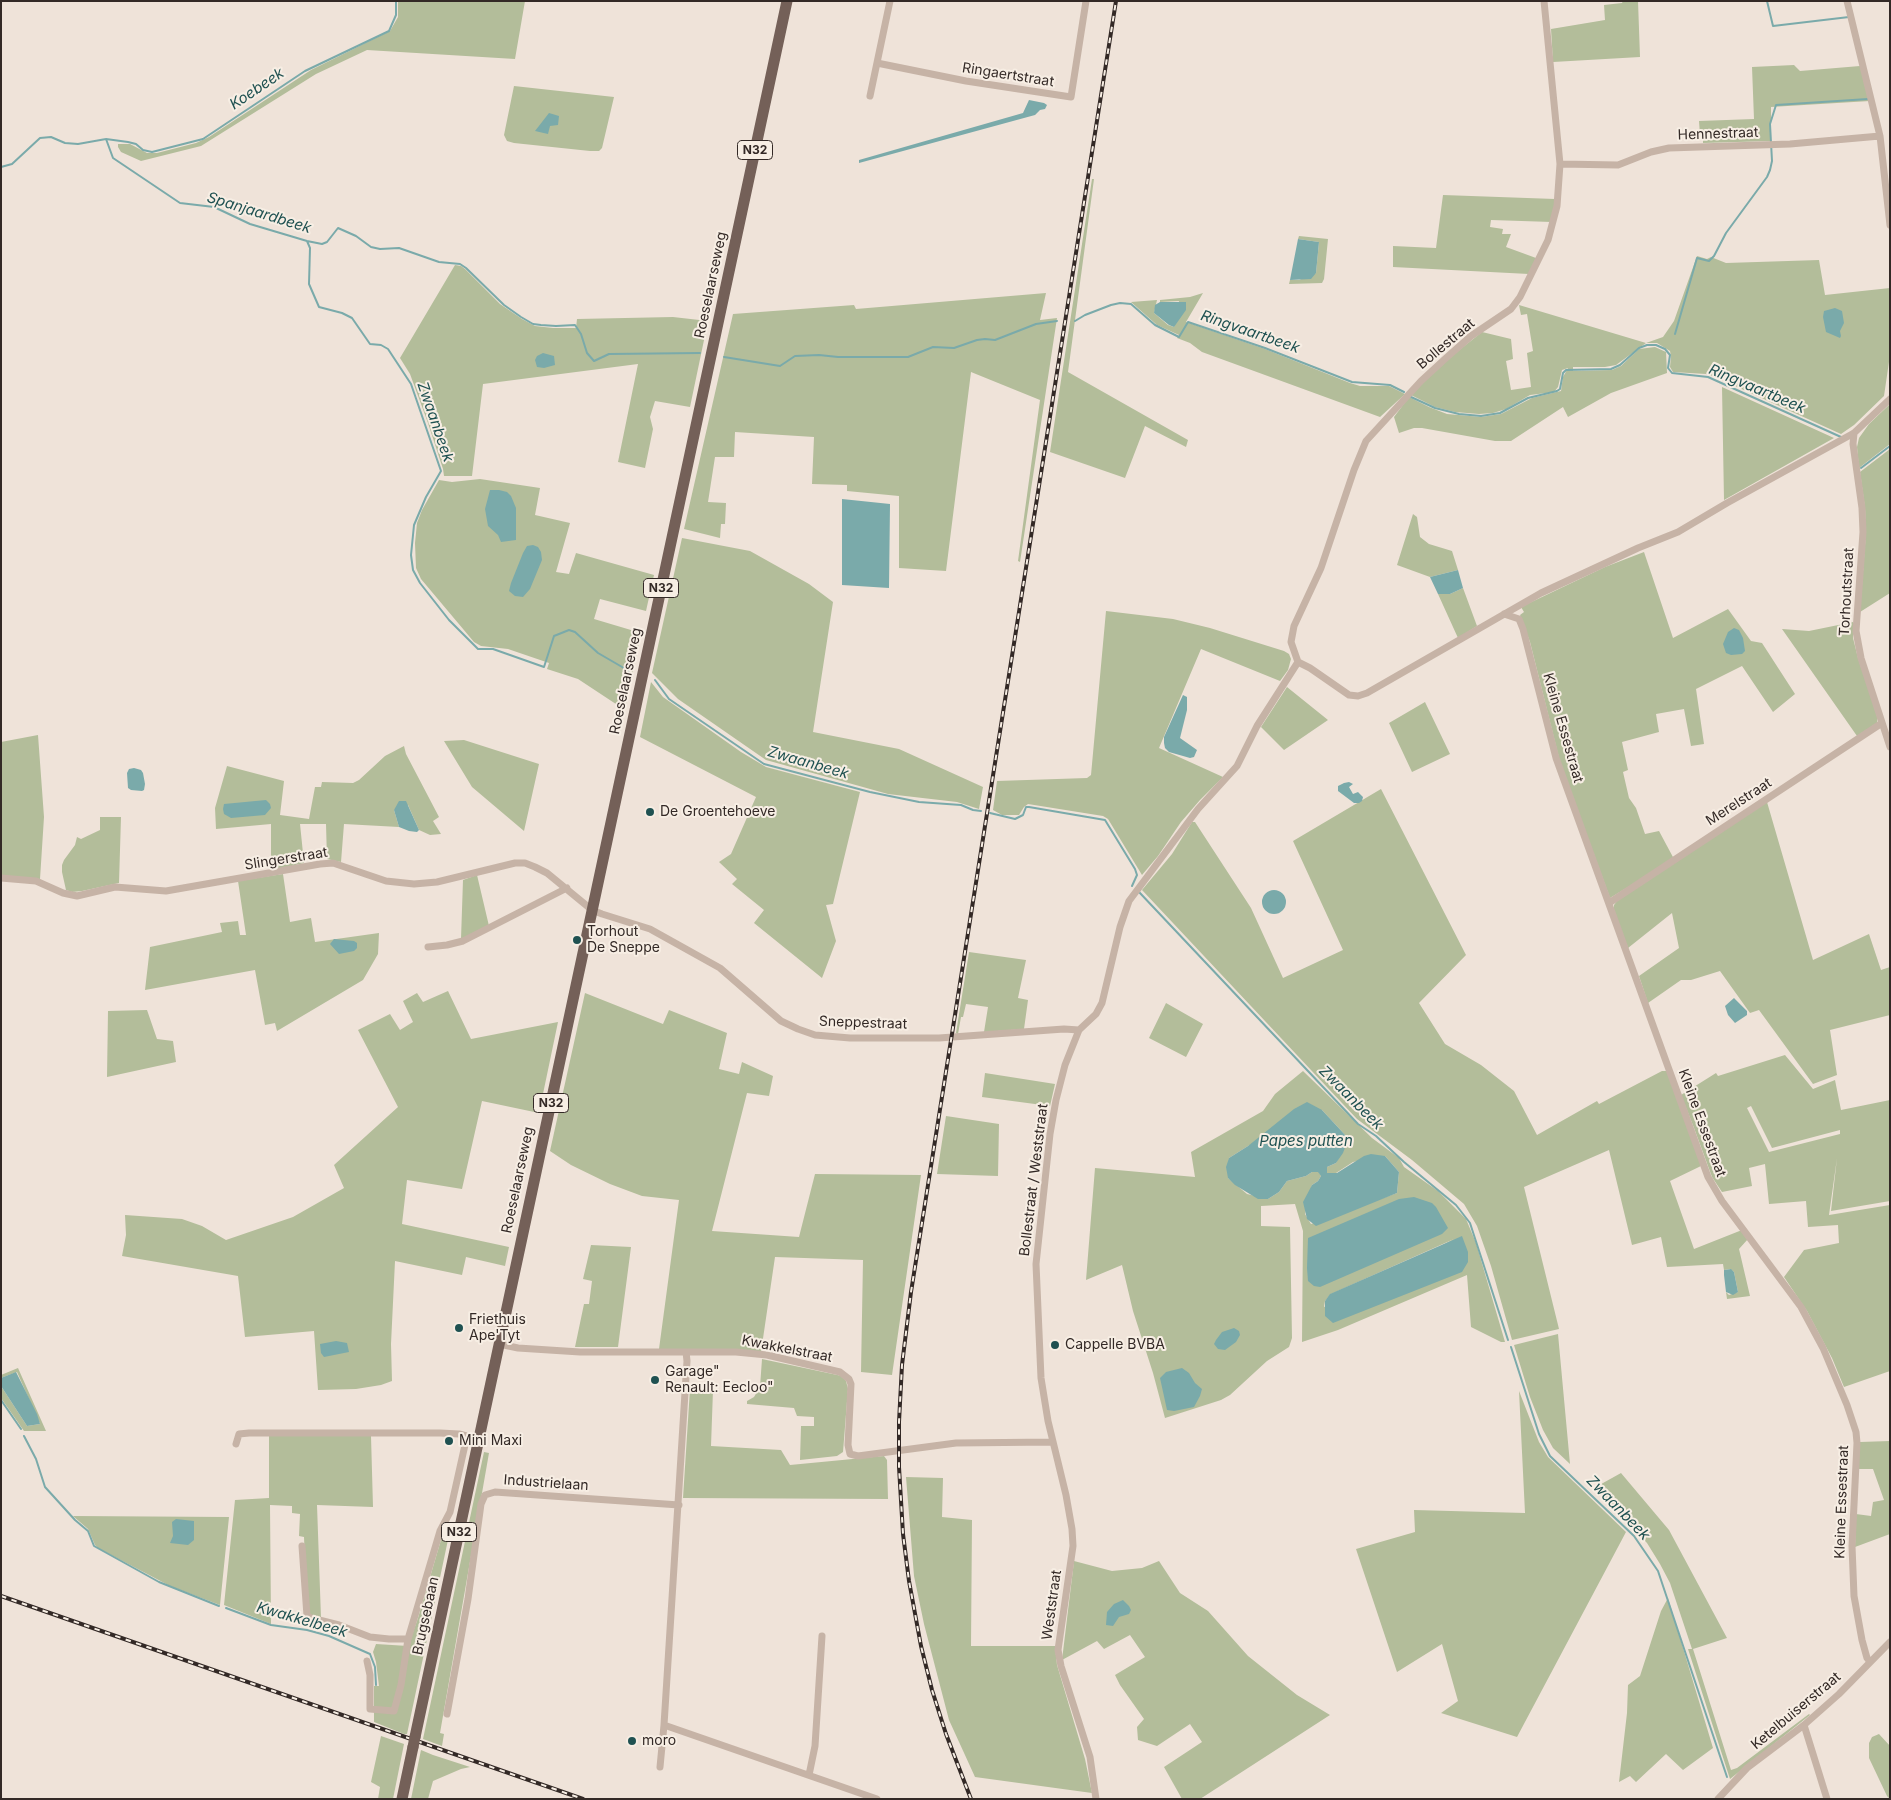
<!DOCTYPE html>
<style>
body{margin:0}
#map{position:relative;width:1891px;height:1800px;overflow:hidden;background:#efe3d9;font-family:Inter,sans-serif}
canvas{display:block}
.frame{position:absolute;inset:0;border:2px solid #332926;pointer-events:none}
</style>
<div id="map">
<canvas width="1891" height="1800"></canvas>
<div class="frame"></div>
</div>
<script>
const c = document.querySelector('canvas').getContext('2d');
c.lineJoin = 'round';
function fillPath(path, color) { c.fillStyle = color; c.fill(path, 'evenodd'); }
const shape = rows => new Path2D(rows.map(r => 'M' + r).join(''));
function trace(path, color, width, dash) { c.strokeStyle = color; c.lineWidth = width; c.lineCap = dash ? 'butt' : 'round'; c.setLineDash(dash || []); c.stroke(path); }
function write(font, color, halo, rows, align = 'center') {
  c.font = font + ' Inter,sans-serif'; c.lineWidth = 4; c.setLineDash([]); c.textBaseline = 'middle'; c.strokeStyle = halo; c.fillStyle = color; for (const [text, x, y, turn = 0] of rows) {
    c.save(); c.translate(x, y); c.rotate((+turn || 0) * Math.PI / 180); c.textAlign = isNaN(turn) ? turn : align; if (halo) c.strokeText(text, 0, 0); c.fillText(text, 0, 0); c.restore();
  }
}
const green = shape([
 [398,1,525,1,515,59,367,50,316,74,201,146,141,161,121,152,118,147,118,144,130,144,147,153,157,153,196,143,209,137,311,70,390,31,398,17],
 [1623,1,1638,1,1640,57,1553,62,1551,29,1605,20,1604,5,1622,3],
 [1794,65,1800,71,1860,66,1870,101,1771,107,1771,141,1703,143,1703,135,1700,135,1699,121,1754,119,1752,67],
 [514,86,614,97,602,148,599,151,590,151,514,143,507,141,504,135],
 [1092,179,1094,179,1068,372,1188,440,1186,447,1145,426,1125,478,1050,452],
 [1443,195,1555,199,1552,222,1491,220,1490,227,1503,229,1502,234,1511,234,1506,247,1536,258,1529,274,1393,267,1393,246,1436,248],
 [1299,236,1328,239,1324,279,1322,283,1289,284,1290,280,1299,280,1316,273,1319,242,1298,239],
 [1697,256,1707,259,1711,257,1726,263,1819,260,1825,295,1890,288,1890,355,1884,396,1854,425,1841,434,1713,376,1706,374,1673,372,1670,367,1671,356,1670,351,1657,343,1646,343,1616,365,1605,367,1573,367,1573,371,1612,370,1621,366,1639,349,1655,347,1666,352,1667,373,1611,393,1568,417,1563,407,1511,441,1495,441,1422,428,1414,428,1399,433,1394,417,1409,397,1429,407,1447,414,1481,417,1501,414,1532,398,1561,391,1563,377,1568,368,1562,370,1558,387,1554,392,1530,395,1506,409,1493,413,1479,414,1455,412,1435,407,1411,395,1443,363,1482,332,1511,339,1513,359,1506,361,1511,390,1531,387,1527,353,1533,351,1527,314,1521,315,1519,305,1646,343,1663,337,1674,321],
 [455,265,461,266,465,269,500,304,522,319,535,326,553,328,576,328,577,319,673,317,708,321,690,407,655,401,650,417,653,429,645,468,618,462,638,364,483,384,472,476,444,476,443,469,428,423,410,374,400,358],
 [1046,293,1040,320,1057,318,1020,562,1018,561,1040,400,971,372,946,571,899,568,899,496,847,491,847,485,812,484,814,437,735,432,734,457,715,457,708,502,726,503,725,524,721,524,720,538,684,529,733,314,854,305,856,309],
 [1203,293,1186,322,1265,349,1350,383,1360,386,1389,386,1405,394,1380,417,1202,352,1190,343,1177,338,1179,335,1157,325,1131,302,1157,300,1154,313,1168,325,1174,327,1179,301,1160,302,1160,300,1190,297],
 [1722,387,1834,438,1724,500],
 [1890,404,1890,444,1859,468,1857,447,1859,438,1869,424],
 [1890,449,1890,593,1860,612,1866,532,1865,508,1860,472],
 [480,479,540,488,535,515,570,523,556,572,569,574,576,553,654,575,646,611,600,599,594,619,641,633,625,710,578,679,547,669,549,663,508,649,481,646,474,642,421,579,416,568,415,543,417,523,422,510,439,480,452,482],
 [1413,514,1417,517,1420,537,1429,544,1452,551,1458,570,1430,577,1397,565],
 [682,538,750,551,809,584,833,602,813,732,899,749,983,787,979,809,957,802,888,794,766,760,678,699,652,673],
 [1644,552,1673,638,1728,609,1751,641,1762,643,1795,694,1773,712,1742,666,1696,689,1704,744,1691,746,1684,709,1656,714,1659,732,1622,742,1628,770,1623,772,1629,798,1636,808,1645,834,1659,831,1674,859,1610,898,1560,762,1530,642,1520,615,1524,612,1521,607,1605,567],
 [1463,588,1477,626,1458,638,1438,594,1450,594],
 [1106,611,1173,619,1210,628,1284,651,1289,654,1291,659,1288,670,1280,681,1201,649,1159,748,1223,777,1200,800,1181,822,1158,856,1142,875,1108,819,1103,816,1028,804,1024,807,1019,815,1002,815,993,810,997,781,1087,778,1091,775],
 [1853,622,1853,638,1858,658,1878,716,1877,723,1857,736,1782,629,1809,631],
 [651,682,663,697,741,752,766,767,860,792,833,904,826,905,836,941,822,978,754,923,764,910,732,884,737,879,719,862,731,854,756,797,640,737],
 [1287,687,1328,720,1284,750,1261,727],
 [1425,702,1450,754,1412,772,1389,723],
 [38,735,44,817,40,879,1,876,1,742],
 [464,740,539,764,524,831,472,787,444,741],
 [404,746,406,754,439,817,433,821,441,834,430,835,419,830,408,805,394,810,399,827,344,824,341,862,327,859,326,824,300,824,304,863,271,871,271,824,216,829,215,808,227,766,284,781,280,815,309,819,315,787,321,787,322,782,353,783,359,780,385,756],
 [1381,789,1466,955,1419,1003,1445,1044,1481,1065,1514,1091,1537,1135,1597,1101,1599,1104,1662,1071,1667,1071,1701,1166,1670,1181,1694,1249,1742,1230,1748,1239,1739,1249,1750,1296,1727,1299,1726,1292,1729,1295,1738,1292,1734,1272,1730,1269,1724,1270,1723,1264,1667,1267,1661,1237,1632,1245,1609,1150,1524,1187,1559,1329,1512,1340,1491,1266,1477,1226,1464,1204,1412,1160,1357,1119,1142,890,1172,854,1192,822,1195,822,1251,908,1283,978,1343,950,1293,841],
 [1767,802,1813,960,1869,934,1881,970,1890,967,1890,1015,1830,1030,1837,1075,1813,1084,1759,1010,1750,1013,1720,971,1691,980,1681,980,1648,1003,1639,976,1679,948,1672,913,1628,948,1614,911,1614,905,1617,901],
 [100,817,121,817,119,883,82,891,72,892,66,890,62,872,62,865,64,860,75,845,77,837,81,839,100,830],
 [283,874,290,922,311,918,315,942,379,933,378,954,363,980,277,1031,275,1023,265,1025,255,970,145,990,150,947,222,932,220,923,238,921,240,935,246,935,238,881],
 [477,875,489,926,461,939,463,880],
 [969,952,1026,960,1018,998,1028,1000,1024,1029,984,1032,988,1007,966,1004,963,1017,961,1017,958,1034,956,1033],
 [448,991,471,1039,558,1022,539,1113,482,1101,462,1189,407,1180,402,1224,509,1247,505,1266,466,1257,462,1275,395,1261,391,1344,392,1381,381,1385,356,1389,318,1390,314,1331,245,1337,238,1276,122,1256,126,1235,125,1215,182,1219,202,1226,226,1240,293,1217,344,1188,334,1165,398,1107,358,1030,390,1014,400,1030,413,1022,403,1001,417,993,423,1002],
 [585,993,663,1024,669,1010,727,1033,719,1069,739,1074,742,1062,773,1076,769,1096,747,1093,712,1231,799,1237,815,1174,921,1175,892,1375,861,1372,863,1260,775,1257,761,1352,709,1349,659,1349,679,1200,642,1196,610,1184,571,1165,550,1151],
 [1166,1003,1203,1024,1186,1057,1149,1038],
 [147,1010,157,1039,173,1041,176,1062,107,1077,108,1011],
 [1785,1055,1813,1089,1835,1080,1841,1110,1890,1100,1890,1201,1831,1211,1837,1158,1829,1215,1890,1205,1890,1371,1844,1387,1832,1358,1807,1311,1784,1277,1804,1250,1839,1243,1838,1225,1808,1227,1806,1201,1769,1204,1765,1164,1749,1168,1752,1186,1722,1192,1712,1177,1694,1128,1681,1095,1716,1073,1718,1076],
 [1751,1106,1772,1148,1840,1130,1840,1134,1769,1152,1747,1108],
 [1303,1071,1372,1138,1399,1158,1404,1167,1438,1191,1466,1219,1476,1243,1505,1342,1501,1342,1471,1327,1467,1275,1338,1330,1302,1342,1303,1231,1295,1204,1261,1206,1261,1226,1290,1227,1292,1338,1289,1347,1267,1361,1230,1395,1221,1400,1165,1418,1153,1373,1133,1311,1122,1265,1086,1280,1095,1168,1195,1177,1191,1152,1263,1111,1275,1094],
 [1322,1110,1347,1137,1336,1163,1327,1167,1327,1173,1336,1173,1353,1162,1385,1156,1399,1172,1397,1193,1311,1224,1305,1214,1312,1185,1318,1181,1321,1176,1319,1172,1312,1172,1306,1176,1287,1181,1279,1192,1268,1199,1247,1194,1228,1178,1229,1158,1248,1146],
 [1454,1239,1324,1307,1325,1301,1331,1294],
 [985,1073,1055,1084,1050,1106,982,1097],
 [946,1116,999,1124,998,1176,937,1174],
 [591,1245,631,1247,618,1347,575,1347,584,1304,589,1304,592,1281,583,1279],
 [1558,1334,1570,1464,1553,1448,1543,1430,1530,1397,1514,1345],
 [762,1359,842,1376,846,1381,848,1389,843,1452,837,1456,800,1460,801,1426,814,1426,814,1417,797,1416,794,1408,747,1404,747,1401,754,1397,760,1387],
 [18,1368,46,1431,24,1431,1,1398,1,1386,27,1426,40,1424,17,1372,1,1378,1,1375],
 [690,1389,713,1390,711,1446,781,1450,790,1465,884,1456,887,1460,888,1499,683,1498],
 [1519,1391,1539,1442,1548,1457,1626,1532,1517,1737,1441,1713,1458,1701,1442,1644,1397,1672,1356,1549,1415,1532,1414,1510,1525,1513],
 [269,1435,371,1436,373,1507,317,1505,321,1618,314,1617,307,1612,304,1537,299,1536,300,1514,292,1513,292,1506,270,1505,271,1624,224,1605,235,1500,269,1498],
 [1890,1441,1890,1534,1855,1547,1856,1514,1871,1516,1873,1502,1884,1500,1873,1469,1858,1469,1860,1442],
 [484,1452,489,1453,440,1733,444,1734,442,1746,423,1739],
 [1621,1473,1669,1530,1727,1638,1693,1649,1731,1770,1737,1768,1809,1714,1810,1715,1730,1779,1688,1649,1692,1649,1670,1583,1660,1564,1647,1543,1594,1488],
 [906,1477,943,1478,942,1517,972,1520,971,1646,1055,1646,1057,1665,1085,1759,1092,1793,975,1777,949,1720,924,1624,914,1576],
 [73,1516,229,1517,220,1605,170,1586,98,1548,95,1545,88,1529],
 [443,1533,449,1535,407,1734,404,1734,374,1722,374,1686,379,1686,376,1662,373,1652,376,1644,408,1646,418,1618],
 [1074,1561,1112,1571,1142,1568,1159,1561,1180,1593,1208,1611,1248,1656,1297,1695,1330,1715,1200,1799,1182,1799,1164,1767,1202,1742,1190,1724,1157,1746,1138,1740,1137,1727,1144,1719,1120,1685,1115,1675,1145,1657,1130,1635,1104,1649,1097,1641,1062,1660],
 [1668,1598,1713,1748,1683,1770,1666,1754,1636,1782,1630,1776,1619,1782,1627,1713,1628,1685,1640,1676,1661,1611],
 [1879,1734,1890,1746,1890,1799,1887,1796,1869,1758,1869,1743,1872,1737],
 [381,1736,404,1744,393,1799,378,1799,380,1787,371,1782],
 [421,1750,433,1755,470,1767,461,1769,433,1781,428,1799,411,1799]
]);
const water = shape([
 [1029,100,1044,103,1047,105,1045,109,1040,110,1035,115,859,163,859,160,1023,113],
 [549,113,559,116,558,125,550,126,548,134,535,131],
 [1298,239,1319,242,1316,273,1311,279,1290,280],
 [1160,302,1186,302,1186,310,1174,327,1169,325,1154,313,1155,305],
 [1835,308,1842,311,1844,323,1840,331,1841,336,1840,338,1826,332,1823,317,1824,311],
 [543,353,554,356,555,365,544,368,537,367,535,360,537,356],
 [490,490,499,490,507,492,511,496,516,508,516,540,501,542,498,535,488,526,485,509],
 [842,499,890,504,889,588,842,585],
 [533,545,538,547,541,552,542,560,530,589,523,597,515,596,509,591,511,583,523,553,527,546],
 [1458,570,1463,588,1450,594,1438,594,1430,577],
 [1734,628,1739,630,1743,638,1745,651,1742,654,1731,655,1726,653,1723,644,1728,632],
 [1183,695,1187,697,1187,710,1180,738,1197,750,1194,757,1190,758,1169,752,1165,748,1164,743,1164,737],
 [134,768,141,770,143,773,145,784,144,790,142,791,131,790,128,788,127,773,129,769],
 [1344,783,1349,782,1353,784,1349,787,1353,794,1358,792,1363,797,1362,801,1359,803,1354,803,1338,791,1338,786],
 [266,800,270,804,271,808,265,815,231,818,224,814,223,809,224,804],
 [399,801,406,801,419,830,417,832,409,831,399,827,394,810],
 '1262 902a12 12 0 1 1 24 0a12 12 0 1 1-24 0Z',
 [334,939,354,941,357,943,357,948,354,951,339,954,330,944],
 [1734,998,1747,1011,1747,1015,1735,1023,1728,1015,1725,1006],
 [1307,1102,1322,1110,1347,1137,1346,1145,1343,1153,1336,1163,1327,1167,1327,1173,1337,1173,1364,1156,1371,1154,1385,1156,1399,1172,1397,1193,1316,1226,1307,1219,1303,1202,1312,1185,1318,1181,1321,1176,1318,1172,1312,1172,1306,1176,1287,1181,1279,1192,1268,1199,1258,1199,1235,1185,1228,1178,1226,1167,1229,1158,1248,1146,1294,1109],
 [1414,1197,1432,1203,1436,1207,1448,1228,1442,1234,1320,1287,1314,1286,1308,1281,1307,1268,1308,1238,1399,1199],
 [1462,1236,1468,1252,1468,1262,1462,1272,1333,1323,1325,1316,1325,1301,1330,1294],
 [1731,1269,1734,1272,1738,1292,1733,1295,1726,1292,1724,1275,1724,1270],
 [1234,1328,1239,1331,1240,1335,1236,1342,1225,1350,1218,1349,1214,1344,1216,1340,1222,1332],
 [336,1341,347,1343,349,1352,324,1357,321,1353,320,1344],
 [1182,1368,1189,1373,1195,1383,1202,1389,1200,1396,1194,1407,1174,1411,1167,1410,1160,1378,1166,1372],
 [16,1372,37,1414,40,1424,27,1426,1,1386,1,1378],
 [176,1519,194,1521,194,1540,188,1545,170,1543,173,1536,172,1522],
 [1123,1600,1129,1606,1131,1610,1129,1614,1119,1617,1113,1626,1106,1625,1107,1612,1114,1604]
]);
const stream = shape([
 [1767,1,1773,26,1849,17],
 [106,139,113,158,180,203,214,207,250,224,307,241,322,244,327,242,338,228,356,236,371,247,380,249,399,248,439,262,460,264,466,268,504,305,521,317,533,324,541,325,556,326,575,325,581,334,587,353,594,361,609,354,700,353],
 [1,167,12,164,40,138,51,137,65,143,78,144,106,139,128,142,136,144,143,150,152,152,203,139,305,71,389,31,396,15,396,1],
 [307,241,310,248,309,284,319,307,342,313,352,318,370,344,381,345,388,349,411,384,441,471,426,497,414,525,411,555,413,570,420,583,449,620,478,649,493,649,544,667,554,636,569,630,575,632,598,653,629,671],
 [1075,321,1085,315,1111,305,1120,303,1131,304,1155,325,1179,337,1188,322,1265,348,1352,382,1390,385,1404,392],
 [1675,334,1697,258,1709,261,1714,256,1726,233,1767,177,1770,170,1772,161,1770,124,1776,105,1868,99],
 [724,357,780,366,795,356,819,355,838,357,908,357,933,347,954,348,977,340,985,339,995,340,1036,324,1057,321],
 [1411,397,1435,408,1459,414,1481,416,1500,413,1528,398,1557,391,1560,389,1563,373,1566,370,1611,369,1620,365,1639,348,1647,345,1656,345,1665,349,1670,355,1668,368,1672,373,1708,377,1841,437],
 [1861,468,1890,446],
 [655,680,669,699,764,764,870,792,919,802,961,805,973,810,981,811],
 [990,813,1015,819,1023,815,1026,807,1029,807,1105,820,1135,869,1137,875,1132,886],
 [1139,892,1358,1124,1376,1136,1404,1162,1456,1205,1470,1223,1508,1340],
 [1511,1347,1539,1434,1550,1456,1634,1536,1658,1571,1727,1777],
 [1,1400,21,1429],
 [24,1436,36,1459,45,1487,75,1520,88,1531,94,1546,159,1582,219,1606],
 [226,1608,271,1625,307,1630,329,1636,370,1654,375,1667,376,1685]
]);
const street = shape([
 [1847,1,1880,136,1890,225],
 [877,63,966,81,1071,97,1086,1],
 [870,96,890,1],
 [1560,164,1618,165,1651,152,1669,148,1790,144,1880,136],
 [1854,433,1853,444,1862,508,1863,532,1856,631,1861,658,1890,747],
 [1504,614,1519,619,1523,629,1556,758,1708,1177,1722,1201,1801,1307,1823,1348,1847,1405,1856,1432,1857,1443,1852,1546,1854,1596,1862,1640,1867,1658,1870,1662],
 [1298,662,1291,642,1294,626,1321,568,1354,470,1366,441,1421,381,1446,358,1471,336,1511,309,1520,297,1548,240,1557,206,1560,164,1544,1],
 [1298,662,1310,668,1349,695,1358,696,1367,693,1541,593,1638,548,1678,532,1727,503,1854,433,1890,399],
 [1,878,36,881,63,893,77,896,115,887,166,891,320,864,333,863,386,881,414,884,437,882,515,863,525,863,535,867,547,873,592,910,602,914,650,929,720,968,781,1021,798,1029,815,1035,850,1038,939,1038,1064,1029,1079,1030],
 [1609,903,1882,723],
 [428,947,447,945,463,941,567,888],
 [499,1344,518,1348,580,1352,736,1352,767,1355,840,1372,849,1379,851,1384,848,1445,850,1454,858,1456,956,1443,1052,1442],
 [686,1352,687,1361,664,1725,877,1799],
 [236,1444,239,1434,249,1433,440,1433,459,1434,478,1439],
 [302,1546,307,1616,311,1618,339,1625,370,1637,389,1639,408,1639,440,1531,450,1512,467,1436],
 [367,1661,370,1675,370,1709,394,1711,401,1685,408,1639],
 [447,1714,468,1599,481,1504,485,1495,495,1492,679,1505],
 [1804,1725,1827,1799],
 [660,1767,664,1725],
 [809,1775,815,1746,822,1636],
 [1096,1799,1090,1757,1061,1666,1058,1650,1073,1546,1072,1529,1066,1495,1048,1421,1041,1378,1036,1264,1050,1134,1056,1100,1065,1065,1079,1030,1096,1014,1102,1003,1120,927,1129,901,1198,809,1237,766,1257,726,1298,662],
 [1718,1799,1747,1768,1804,1725,1839,1694,1890,1642]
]);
const primary = shape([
 [415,1737,787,1],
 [402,1799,413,1747]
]);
const rail = shape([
 [1,1596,583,1799],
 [971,1799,946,1734,932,1690,921,1646,909,1581,903,1534,899,1467,899,1422,902,1365,911,1292,1116,1]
]);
const primaryBridge = shape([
 [413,1747,415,1737]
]);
const markers = [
 [650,812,5,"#1f5151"],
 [577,940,5,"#1f5151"],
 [459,1328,5,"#1f5151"],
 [1055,1345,5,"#1f5151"],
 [655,1380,5,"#1f5151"],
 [449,1441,5,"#1f5151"],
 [632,1741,5,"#1f5151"]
];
const shields = [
 [755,150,35],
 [661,588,35],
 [551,1103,35],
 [459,1532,35]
];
const shieldNames = [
 ["N32",755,150],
 ["N32",661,588],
 ["N32",551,1103],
 ["N32",459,1532]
];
const streetNames = [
 ["Ringaertstraat",1008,75,9],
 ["Hennestraat",1718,134,-2],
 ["Roeselaarseweg",711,285,-78],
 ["Bollestraat",1446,344,-40],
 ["Torhoutstraat",1847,592,-87],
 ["Roeselaarseweg",626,681,-78],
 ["Kleine Essestraat",1563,728,74],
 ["Merelstraat",1739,802,-33],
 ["Slingerstraat",286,859,-9],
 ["Sneppestraat",863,1023,2],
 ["Kleine Essestraat",1702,1123,70],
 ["Roeselaarseweg",518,1180,-78],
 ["Bollestraat / Weststraat",1034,1180,-83],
 ["Kwakkelstraat",787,1349,11],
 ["Industrielaan",546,1483,4],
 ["Kleine Essestraat",1842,1502,-88],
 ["Weststraat",1052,1605,-82],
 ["Brugsebaan",426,1616,-78],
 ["Ketelbuiserstraat",1796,1711,-40]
];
const poiNames = [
 ["De Groentehoeve",660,812],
 ["Torhout",587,932],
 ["De Sneppe",587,948],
 ["Friethuis",469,1320],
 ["Ape'Tyt",469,1336],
 ["Cappelle BVBA",1065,1345],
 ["Garage\"",665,1372],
 ["Renault: Eecloo\"",665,1388],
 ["Mini Maxi",459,1441],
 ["moro",642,1741]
];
const waterNames = [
 ["Koebeek",257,89,-34],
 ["Spanjaardbeek",259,213,17],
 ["Ringvaartbeek",1250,332,19],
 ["Ringvaartbeek",1757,389,23],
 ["Zwaanbeek",435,422,71],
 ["Zwaanbeek",808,763,16],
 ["Zwaanbeek",1351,1098,45],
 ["Papes putten",1306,1141],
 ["Zwaanbeek",1618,1508,46],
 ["Kwakkelbeek",302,1620,16]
];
fillPath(green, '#b3bd9a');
fillPath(water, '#7aaaaa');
trace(stream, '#7aaaaa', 2);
trace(street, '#c6b3a6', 7);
trace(primary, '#746058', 11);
trace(rail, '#332926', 4);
trace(rail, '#f7eee4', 2, [5.5]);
trace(primaryBridge, '#746058', 11);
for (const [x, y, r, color] of markers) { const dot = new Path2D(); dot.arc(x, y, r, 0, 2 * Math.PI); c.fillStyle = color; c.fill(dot); trace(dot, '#f7eee4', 2); }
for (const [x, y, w] of shields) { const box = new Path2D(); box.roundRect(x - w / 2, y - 9.5, w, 19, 4); c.fillStyle = '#f7eee4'; c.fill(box); trace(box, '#332926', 1); }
write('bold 12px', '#332926', null, shieldNames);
write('14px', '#332926', '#f7eee4', streetNames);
write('14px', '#332926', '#f7eee4', poiNames, 'left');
write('italic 15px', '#1f5151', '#f7eee4', waterNames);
</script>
